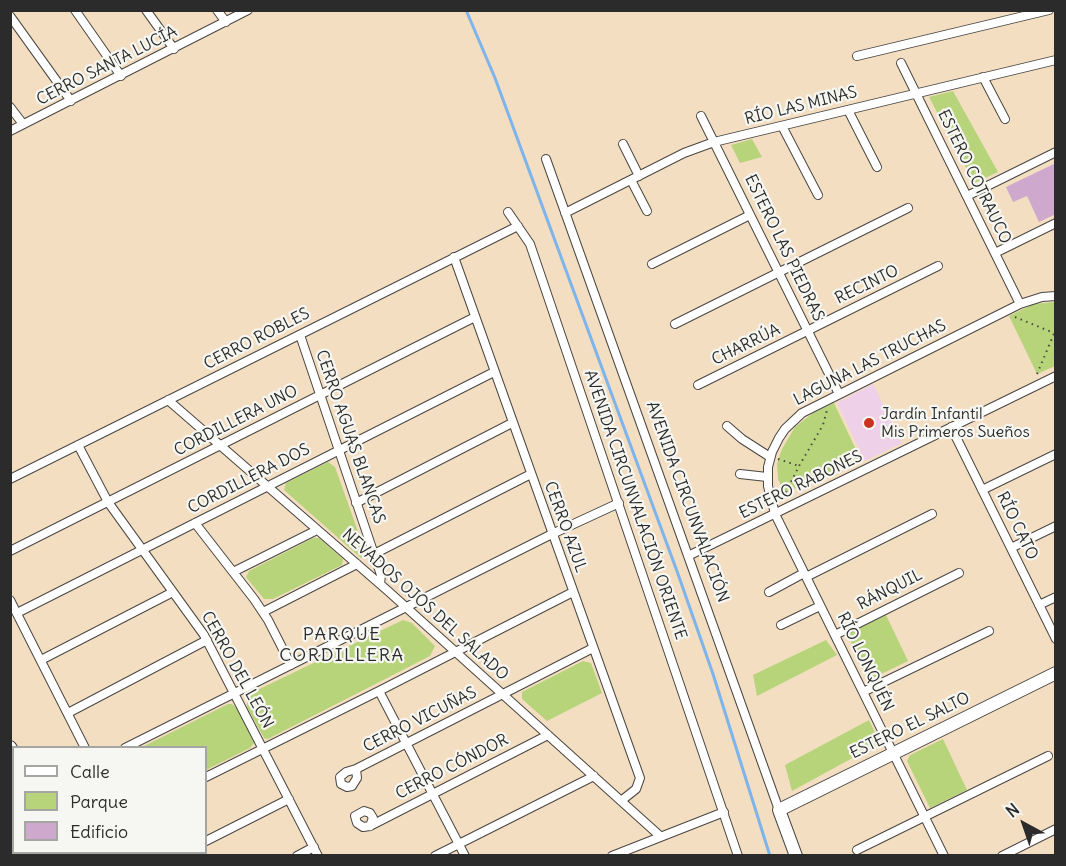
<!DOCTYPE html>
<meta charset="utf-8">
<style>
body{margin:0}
#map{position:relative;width:1066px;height:866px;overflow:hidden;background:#f3dec2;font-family:Delius,sans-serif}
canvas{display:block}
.frame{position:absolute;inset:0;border:12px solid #2b2b2b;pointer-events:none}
.legend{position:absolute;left:12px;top:746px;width:195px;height:108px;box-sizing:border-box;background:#f6f6f2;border:2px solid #a5a5a2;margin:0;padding:8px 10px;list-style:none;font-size:18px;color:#2b2b2b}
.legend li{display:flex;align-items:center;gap:12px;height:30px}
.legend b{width:30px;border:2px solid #a5a5a2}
.north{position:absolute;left:994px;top:794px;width:60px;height:60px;-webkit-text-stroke:4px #f6f6f2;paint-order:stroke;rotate:320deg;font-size:16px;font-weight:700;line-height:24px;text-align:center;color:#2b2b2b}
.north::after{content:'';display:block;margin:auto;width:21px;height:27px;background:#2b2b2b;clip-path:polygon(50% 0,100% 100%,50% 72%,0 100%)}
</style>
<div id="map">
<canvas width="1066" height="866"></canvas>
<div class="frame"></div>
<ul class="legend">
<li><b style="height:8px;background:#fff"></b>Calle</li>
<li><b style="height:16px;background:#b7d47a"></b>Parque</li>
<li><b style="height:16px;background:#cea8cd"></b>Edificio</li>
</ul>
<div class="north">N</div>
</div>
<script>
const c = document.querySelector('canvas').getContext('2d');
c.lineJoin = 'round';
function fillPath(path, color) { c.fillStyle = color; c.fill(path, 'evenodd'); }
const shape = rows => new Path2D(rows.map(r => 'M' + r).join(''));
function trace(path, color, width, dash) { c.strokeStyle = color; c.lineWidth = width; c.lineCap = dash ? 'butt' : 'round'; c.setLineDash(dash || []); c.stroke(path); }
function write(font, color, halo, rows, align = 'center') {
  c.font = font + ' Delius,sans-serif'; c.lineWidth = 4.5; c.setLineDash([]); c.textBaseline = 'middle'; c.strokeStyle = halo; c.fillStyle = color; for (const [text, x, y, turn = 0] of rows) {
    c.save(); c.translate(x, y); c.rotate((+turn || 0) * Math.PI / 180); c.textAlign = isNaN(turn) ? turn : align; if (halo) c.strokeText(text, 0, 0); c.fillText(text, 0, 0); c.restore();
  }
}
const built = shape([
 [873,384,902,443,865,461,837,403]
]);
const green = shape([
 [953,91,998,172,974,183,929,97],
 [752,139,762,157,740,163,731,145],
 [1055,302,1055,366,1037,374,1009,316,1034,304],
 [834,403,860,458,785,493,778,479,777,464,782,449,795,427,813,413],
 [328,462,335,467,366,554,361,558,284,490,286,483],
 [313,538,319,538,343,559,342,565,273,599,264,599,246,577,249,571],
 [886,615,908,661,869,680,847,634],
 [403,620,412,623,435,646,430,656,268,739,264,738,247,707,247,698,249,694],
 [826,640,837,655,757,696,753,675],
 [583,661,591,663,602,693,547,721,522,699,522,692],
 [228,704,232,704,238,709,252,736,254,743,250,748,206,770,206,748,140,748],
 [869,720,880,743,792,791,785,765],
 [943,739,967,790,930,808,907,761,910,755]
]);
const stream = shape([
 [466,10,495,78,678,574,713,674,770,856]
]);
const building = shape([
 [1056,163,1056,214,1039,222,1027,196,1013,202,1006,187]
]);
const path = shape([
 [1015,317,1054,333],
 [1037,374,1056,329],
 [778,459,799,466],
 [783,498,799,466,823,425,827,410],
 [10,778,14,784]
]);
const street = shape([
 [75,10,121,76],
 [146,10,174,49],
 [217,10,226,22],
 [10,16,71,101],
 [857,56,1049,10],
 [901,63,1020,304],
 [983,77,1005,119],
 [10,107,23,124],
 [848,110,877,167],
 [701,116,839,394],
 [782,126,818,195],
 [10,131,248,10],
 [623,144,639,176],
 [546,159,779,810],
 [631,180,647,211],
 [967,196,1056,152],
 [508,212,530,244,738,856],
 [565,213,684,153,714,142,1056,60],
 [995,253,1056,223],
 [454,257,640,778,636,789,621,801],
 [652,264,750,215],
 [675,324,908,208],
 [300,335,381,575,380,584],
 [698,385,938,266],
 [168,400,388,591,660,836],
 [727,426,742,439,770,457],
 [951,427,1056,639],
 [78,445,108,502,204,635,318,856],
 [740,474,767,477],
 [10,479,518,226],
 [982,490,1056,454],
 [356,503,512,423],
 [195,523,254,599,268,620,291,665],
 [1011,548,1056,526],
 [10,551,475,317],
 [374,554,531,474],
 [688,556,1056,376],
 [233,572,317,530],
 [806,577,932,514],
 [769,592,804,573],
 [10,600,85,748],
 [1039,605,1056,597],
 [263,612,357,564],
 [17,613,494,372],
 [781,625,820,606],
 [835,635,959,573],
 [41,660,173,592],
 [379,691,465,856],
 [863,692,989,631],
 [68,713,207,640],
 [125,748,552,534,619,503],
 [356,769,357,778,352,786,347,787,341,784,340,777,346,772,356,769,593,648],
 [206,777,379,691,573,592],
 [370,826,373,818,370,813,364,811,355,816,357,823,363,827,370,826,548,735],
 [206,841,289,799],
 [857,850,1048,756],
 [139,852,140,856],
 [177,856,183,852],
 [297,856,314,847],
 [435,856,594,776],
 [612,856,724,812],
 [944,856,775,514,768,486,768,467,772,452,779,438,785,429,802,413,1020,304,1042,297,1056,296],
 [1002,856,1056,829]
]);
const secondary = shape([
 [10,747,14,753],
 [10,803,14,809],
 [36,852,37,856],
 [64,852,65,856],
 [796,856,779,810,1056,673]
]);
const markers = [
 [869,423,6,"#c8321e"]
];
const streetNames = [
 ["CERRO SANTA LUCÍA",107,66,-27],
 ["RÍO LAS MINAS",801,106,-14],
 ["ESTERO COTRAUCO",974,177,64],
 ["ESTERO LAS PIEDRAS",784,248,64],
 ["RECINTO",867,285,-26],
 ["CERRO ROBLES",257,339,-27],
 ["CHARRÚA",746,345,-26],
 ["LAGUNA LAS TRUCHAS",870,363,-27],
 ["CORDILLERA UNO",236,421,-27],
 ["CERRO AGUAS BLANCAS",350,437,71],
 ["CORDILLERA DOS",249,479,-27],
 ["ESTERO RABONES",801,485,-26],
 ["AVENIDA CIRCUNVALACIÓN",687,502,70],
 ["AVENIDA CIRCUNVALACIÓN ORIENTE",635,505,71],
 ["RÍO CATO",1017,526,64],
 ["CERRO AZUL",565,527,70],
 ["RÁNQUIL",890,590,-27],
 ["NEVADOS OJOS DEL SALADO",425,605,42],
 ["RÍO LONQUÉN",865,662,64],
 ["CERRO DEL LEÓN",237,670,61],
 ["CERRO VICUÑAS",420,720,-27],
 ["ESTERO EL SALTO",910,726,-26],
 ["CERRO CÓNDOR",452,767,-27]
];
const poiNames = [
 ["Jardín Infantil",881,414],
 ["Mis Primeros Sueños",881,432]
];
const neighbourhoodNames = [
 ["PARQUE",342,635],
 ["CORDILLERA",342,656]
];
fillPath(built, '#eed0e8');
fillPath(green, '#b7d47a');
trace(stream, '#7db4ec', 3);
fillPath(building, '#cea8cd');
trace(street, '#494642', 10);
trace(secondary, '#494642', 14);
trace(path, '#494642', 2, [1.5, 4.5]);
trace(street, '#fff', 8);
trace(secondary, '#fff', 12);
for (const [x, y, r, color] of markers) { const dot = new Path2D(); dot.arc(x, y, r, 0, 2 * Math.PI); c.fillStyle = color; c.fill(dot); trace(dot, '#f6f6f2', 2); }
write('16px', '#2b2b2b', '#f6f6f2', streetNames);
write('16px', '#2b2b2b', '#f6f6f2', poiNames, 'left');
c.letterSpacing = '1.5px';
write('18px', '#2b2b2b', '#f6f6f2', neighbourhoodNames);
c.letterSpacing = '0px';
</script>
